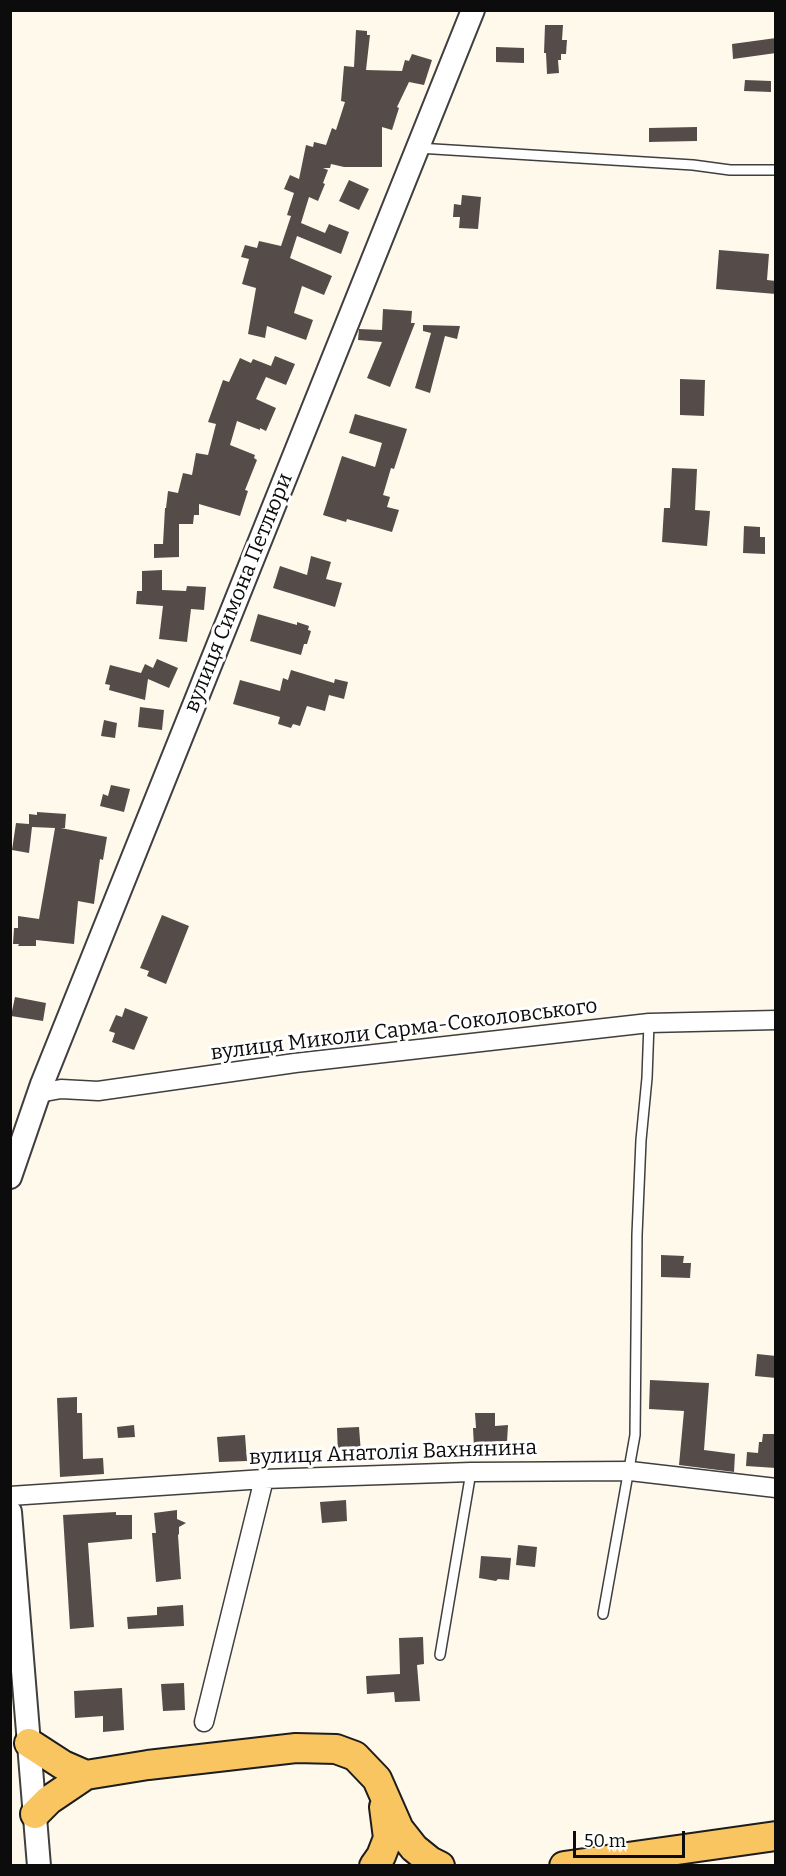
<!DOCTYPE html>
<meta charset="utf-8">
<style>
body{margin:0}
#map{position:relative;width:786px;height:1876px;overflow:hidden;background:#fff9eb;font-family:Bitter,serif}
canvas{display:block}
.frame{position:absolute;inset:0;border:12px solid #0c0c0c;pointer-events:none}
.scale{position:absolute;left:573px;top:1831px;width:112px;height:27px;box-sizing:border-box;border:3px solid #0c0c0c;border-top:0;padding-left:8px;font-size:18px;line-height:21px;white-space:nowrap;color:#0c0c0c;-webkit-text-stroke:4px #fff;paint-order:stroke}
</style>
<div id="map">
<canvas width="786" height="1876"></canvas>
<div class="frame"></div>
<div class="scale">50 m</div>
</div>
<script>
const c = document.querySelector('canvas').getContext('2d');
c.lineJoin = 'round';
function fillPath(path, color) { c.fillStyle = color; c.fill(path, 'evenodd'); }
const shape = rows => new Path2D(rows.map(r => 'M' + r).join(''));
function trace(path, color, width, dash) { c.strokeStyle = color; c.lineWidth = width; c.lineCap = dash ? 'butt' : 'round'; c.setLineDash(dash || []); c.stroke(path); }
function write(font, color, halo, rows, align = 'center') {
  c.font = font + ' Bitter,serif'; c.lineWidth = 6; c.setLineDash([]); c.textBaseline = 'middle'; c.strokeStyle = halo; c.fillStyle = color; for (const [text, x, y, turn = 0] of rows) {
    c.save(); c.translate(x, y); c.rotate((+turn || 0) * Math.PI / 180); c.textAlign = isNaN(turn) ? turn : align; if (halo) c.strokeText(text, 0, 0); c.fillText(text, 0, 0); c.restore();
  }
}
const building = shape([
 [545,25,563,25,562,40,567,40,566,54,561,54,561,60,558,60,559,73,547,74,546,53,544,53],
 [356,30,367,31,367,35,370,35,366,70,402,71,405,60,409,61,412,54,432,60,424,85,409,82,397,107,399,108,392,130,382,127,382,167,344,167,331,164,330,168,323,168,328,170,323,183,325,184,318,201,309,197,301,223,325,233,329,224,349,232,341,254,297,236,290,258,332,276,324,295,302,286,294,313,313,320,306,340,267,326,265,338,248,334,256,288,242,284,249,259,241,257,245,245,257,248,259,241,281,246,291,216,287,215,294,193,284,189,290,175,299,179,306,145,313,147,314,142,326,145,332,128,336,130,345,102,341,101,344,66,354,67],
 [776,38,776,53,733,59,732,44],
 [496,47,524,48,524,63,496,62],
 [745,80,771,81,771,92,744,91],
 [697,127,697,141,649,142,649,128],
 [349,180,369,189,359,210,339,201],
 [462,195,481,197,478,229,459,228,460,217,453,217,454,204,461,205],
 [719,250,769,254,767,280,776,281,776,294,716,289],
 [383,309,412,311,411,323,415,323,390,387,367,378,382,342,358,340,359,329,382,330],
 [423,325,460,326,457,339,445,336,430,393,415,388,431,333,423,331],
 [275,356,295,364,286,385,266,377,256,399,276,408,266,431,260,428,260,430,237,421,230,445,255,455,254,458,257,460,245,490,248,491,240,516,199,504,199,515,194,515,193,524,179,524,179,557,154,558,154,544,163,544,165,508,166,508,168,491,178,493,183,473,192,475,196,453,208,455,216,424,208,422,223,380,229,382,240,358,251,363,253,359,271,366],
 [680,379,705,380,704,416,680,415],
 [355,414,407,429,394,469,391,468,383,495,390,497,387,507,399,510,392,532,347,519,346,522,323,515,342,456,375,467,382,443,349,433],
 [672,468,697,469,695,510,710,511,707,546,662,542,664,508,670,508],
 [744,526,760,527,760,537,765,537,765,554,743,553],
 [311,556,331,562,326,579,342,583,335,607,273,588,280,566,307,575],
 [162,570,162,590,186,591,187,586,206,587,204,610,191,609,187,642,159,639,163,606,136,604,137,591,142,591,142,571],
 [258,614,297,625,297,622,309,626,308,630,311,631,307,644,304,644,301,655,250,641],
 [157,659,178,668,169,688,148,679,145,700,109,690,110,685,105,684,110,665,141,673,145,664,153,668],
 [291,670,334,683,335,679,348,682,344,699,329,695,325,711,307,706,300,726,293,724,291,728,278,724,280,717,233,704,240,680,280,691,283,678,288,680],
 [140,707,164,710,162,730,138,727],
 [104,720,117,723,115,738,101,736],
 [111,785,130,789,124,812,100,806,103,794,108,796],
 [37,812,66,814,65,828,61,828,107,837,103,860,100,859,94,904,78,901,74,944,36,940,36,946,18,946,19,944,13,944,14,928,18,928,18,916,39,919,55,828,32,827,29,853,12,850,16,823,29,824,29,814,37,815],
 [162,915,189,926,166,984,147,976,149,971,140,968],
 [15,997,46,1003,43,1021,11,1016],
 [125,1008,148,1017,134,1050,112,1042,115,1033,109,1031,116,1015,122,1017],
 [661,1255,684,1256,683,1263,691,1263,690,1278,661,1277],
 [757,1354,776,1356,776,1378,755,1376],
 [650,1380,709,1383,704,1450,735,1454,734,1472,679,1465,684,1411,649,1409],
 [77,1397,77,1413,82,1413,83,1459,103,1458,104,1474,60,1477,57,1398],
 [475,1413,495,1413,495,1426,508,1425,507,1442,492,1443,492,1448,474,1448,473,1428,476,1428],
 [134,1425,135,1437,118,1438,117,1427],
 [359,1427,361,1453,338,1455,337,1428],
 [763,1434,776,1434,776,1468,746,1466,747,1452,758,1453,759,1442,762,1442],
 [245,1435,247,1461,219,1462,217,1437],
 [346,1500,347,1521,322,1523,320,1502],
 [177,1510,177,1519,186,1523,179,1527,179,1534,178,1535,181,1579,156,1582,152,1533,156,1533,154,1513],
 [116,1512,116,1515,132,1515,132,1539,88,1543,94,1627,70,1629,63,1515],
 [518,1545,537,1547,535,1567,516,1565],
 [481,1556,511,1558,509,1580,498,1579,496,1581,479,1578],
 [183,1605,184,1626,128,1629,127,1617,157,1615,157,1607],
 [423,1637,424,1664,417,1665,420,1701,395,1702,394,1692,367,1694,366,1676,400,1674,399,1638],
 [184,1683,185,1710,163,1711,161,1684],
 [122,1688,124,1730,103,1732,103,1716,75,1718,74,1691]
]);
const service = shape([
 [418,148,693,165,730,170,776,170],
 [603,1614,635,1435,637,1235,641,1140,647,1078,649,1023],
 [440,1655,471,1472]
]);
const minor = shape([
 [39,1093,61,1089,98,1091,295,1063,649,1023,776,1020],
 [10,1496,264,1479,471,1472,630,1471,776,1488],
 [204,1722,264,1479]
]);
const tertiary = shape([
 [10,1177,42,1084,473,10],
 [10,1512,39,1866]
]);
const primary = shape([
 [29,1743,63,1765,86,1775],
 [35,1814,49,1800,86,1775,148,1765,296,1748,336,1749,355,1756,377,1779,399,1829,414,1848,430,1861,440,1866],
 [374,1866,381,1856,388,1838,384,1807],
 [564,1866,776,1836]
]);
const streetNames = [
 ["вулиця Симона Петлюри",239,593,-68],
 ["вулиця Миколи Сарма-Соколовського",404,1030,-7],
 ["вулиця Анатолія Вахнянина",393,1453,-2]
];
fillPath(building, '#554c49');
trace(service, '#3f3f3f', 12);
trace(minor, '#3f3f3f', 21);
trace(tertiary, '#3f3f3f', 26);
trace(primary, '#1d1d1d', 32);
trace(service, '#fff', 9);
trace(minor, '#fff', 18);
trace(tertiary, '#fff', 22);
trace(primary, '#f9c561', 28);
write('21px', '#0c0c0c', '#fff', streetNames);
</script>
